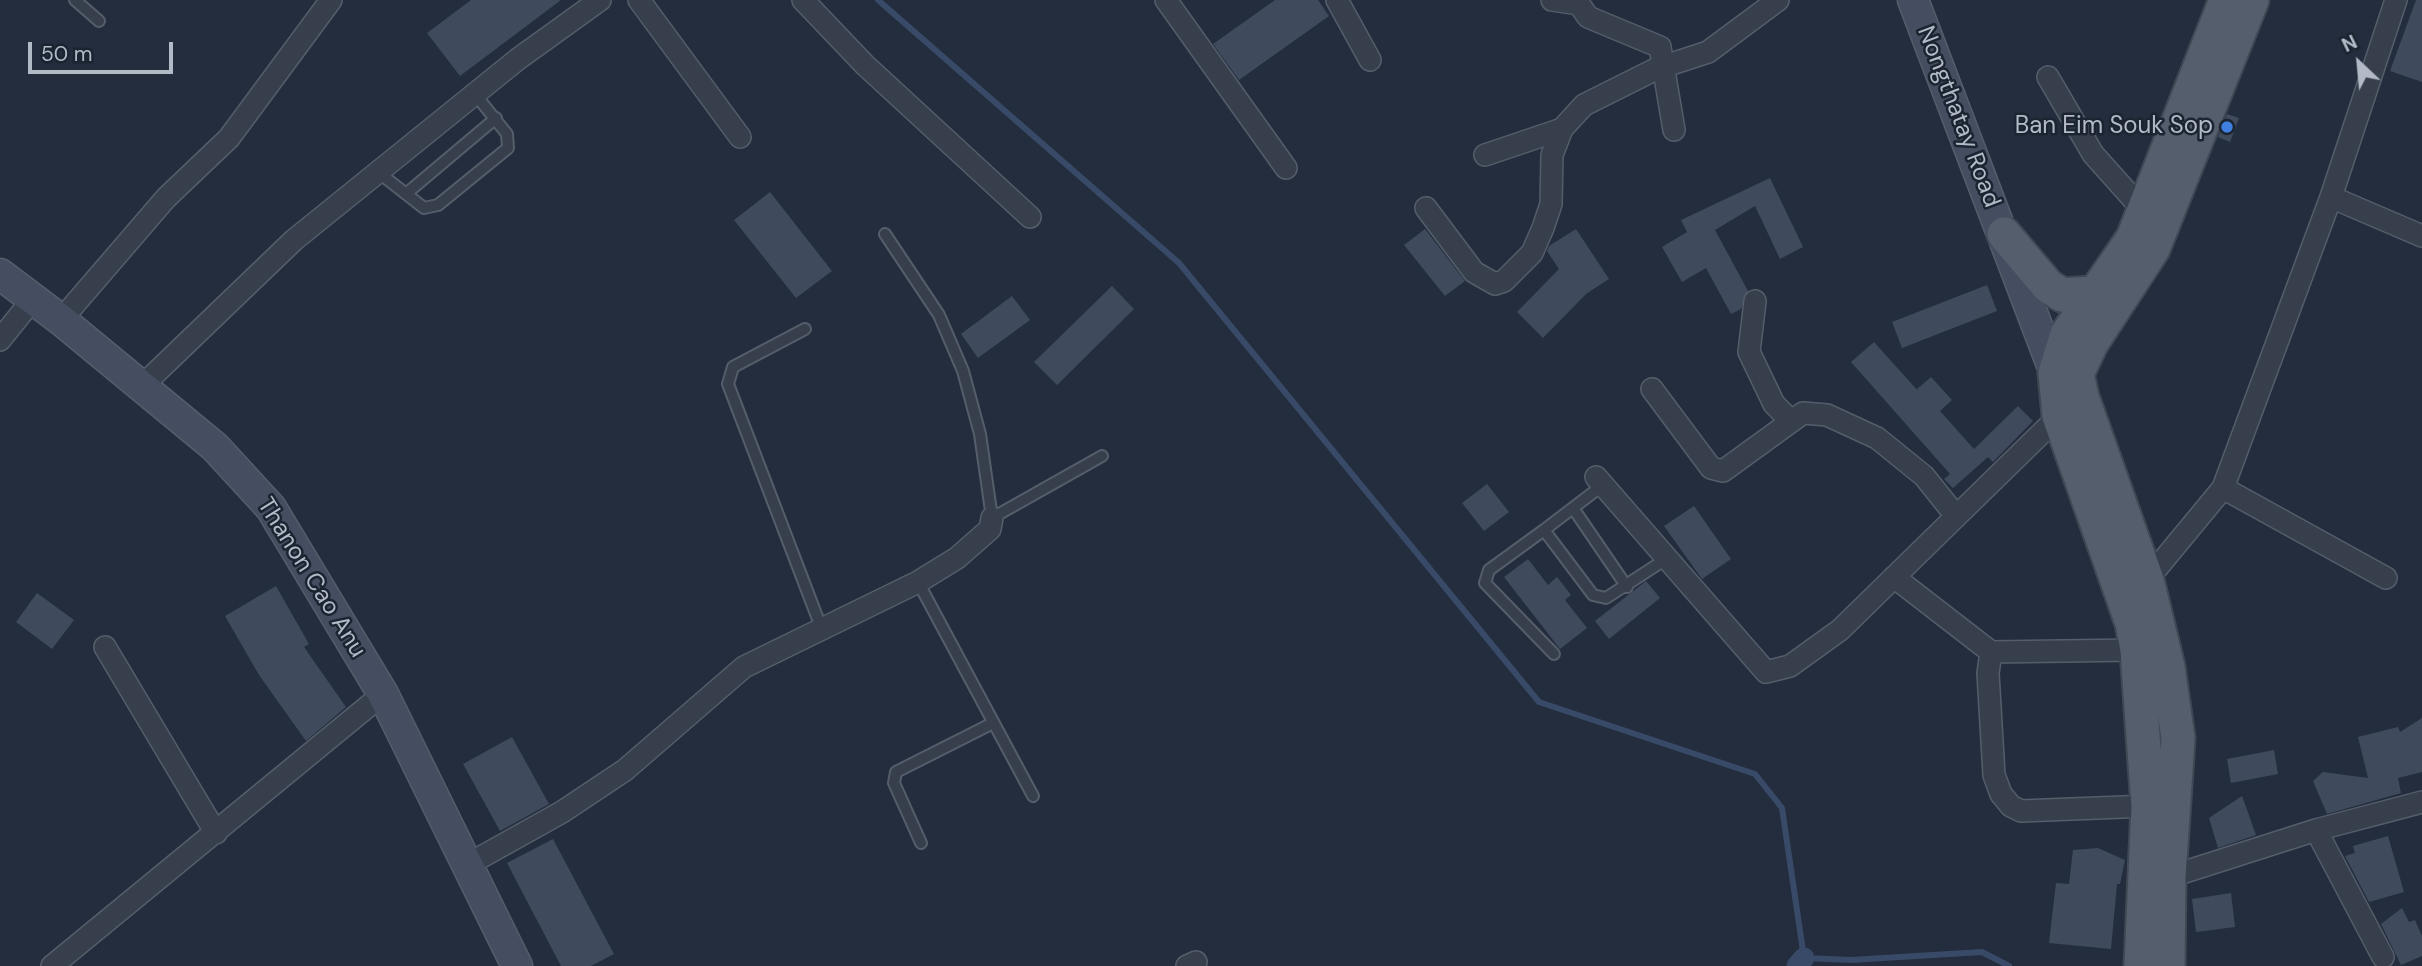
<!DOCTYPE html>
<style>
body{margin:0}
#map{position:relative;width:2422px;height:966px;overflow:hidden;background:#232d3d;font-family:"DM Sans",sans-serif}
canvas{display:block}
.north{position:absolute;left:2324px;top:28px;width:70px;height:70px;-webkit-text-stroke:5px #1c2432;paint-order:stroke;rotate:334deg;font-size:19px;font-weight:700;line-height:28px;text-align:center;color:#b2bac8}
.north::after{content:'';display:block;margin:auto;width:24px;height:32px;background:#b2bac8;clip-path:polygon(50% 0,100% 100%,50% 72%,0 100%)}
.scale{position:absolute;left:28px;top:42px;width:145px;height:32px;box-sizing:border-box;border:4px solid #b2bac8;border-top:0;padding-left:9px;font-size:21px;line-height:24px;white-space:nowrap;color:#b2bac8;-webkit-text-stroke:5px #1c2432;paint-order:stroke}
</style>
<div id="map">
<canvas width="2422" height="966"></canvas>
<div class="north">N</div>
<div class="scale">50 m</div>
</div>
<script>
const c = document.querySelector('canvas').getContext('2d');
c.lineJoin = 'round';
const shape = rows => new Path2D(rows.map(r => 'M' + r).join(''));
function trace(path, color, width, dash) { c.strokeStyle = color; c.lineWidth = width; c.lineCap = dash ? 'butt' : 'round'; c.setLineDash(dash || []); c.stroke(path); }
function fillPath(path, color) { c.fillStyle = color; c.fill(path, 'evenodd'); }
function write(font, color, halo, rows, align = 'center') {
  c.font = font + ' "DM Sans",sans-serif'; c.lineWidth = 5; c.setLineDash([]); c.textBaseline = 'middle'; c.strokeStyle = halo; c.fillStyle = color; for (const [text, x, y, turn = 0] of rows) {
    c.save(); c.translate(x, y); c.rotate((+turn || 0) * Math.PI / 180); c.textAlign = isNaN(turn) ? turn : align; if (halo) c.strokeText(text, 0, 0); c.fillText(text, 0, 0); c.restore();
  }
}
const stream = shape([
 [878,0,1179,263,1539,702,1755,774,1782,808,1804,958,1851,960,1982,952,2009,966]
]);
const canal = shape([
 [1797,966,1804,958]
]);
const building = shape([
 [471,0,561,0,460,76,427,33],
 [1275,0,1318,0,1329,16,1239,80,1213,44],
 [2416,0,2422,0,2422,82,2390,71],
 [2227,114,2239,118,2230,142,2218,137],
 [1770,178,1803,247,1780,259,1755,206,1715,230,1748,291,1741,309,1731,314,1706,268,1682,282,1662,247,1687,232,1681,220],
 [770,192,832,271,796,298,734,220],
 [1425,229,1465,281,1445,296,1404,245],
 [1576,229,1609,279,1586,294,1543,338,1517,312,1559,269,1547,251,1549,246],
 [1987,285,1997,311,1902,348,1892,322],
 [1112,286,1134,309,1057,385,1034,362],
 [1012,296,1030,320,978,358,961,334],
 [1874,342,1919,392,1917,389,1931,377,1952,400,1940,411,1974,449,2018,406,2033,421,1993,462,1988,457,1953,488,1944,479,1950,474,1851,362],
 [1487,484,1509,512,1484,531,1462,503],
 [1694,506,1731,559,1702,579,1664,526],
 [1528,559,1548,585,1557,577,1571,595,1565,600,1587,628,1560,649,1504,577],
 [1646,581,1660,598,1609,639,1595,621],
 [276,586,309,644,304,647,346,707,306,741,259,675,225,616],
 [37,593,74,620,52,649,16,622],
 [2422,718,2422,772,2398,778,2401,793,2327,814,2313,781,2323,772,2368,778,2358,737,2398,727,2400,732],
 [512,737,549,804,500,831,463,764],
 [2274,750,2278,774,2231,783,2227,759],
 [2242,796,2256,835,2218,848,2209,818],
 [2388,836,2404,892,2369,902,2345,856,2355,853,2353,846],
 [553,839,614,954,591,966,561,966,507,863],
 [2098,848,2125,860,2120,884,2117,884,2111,949,2049,943,2056,883,2069,884,2073,850],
 [2231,893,2235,927,2196,932,2192,899],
 [2402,908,2409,922,2415,920,2422,936,2422,956,2401,965,2381,924]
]);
const lane = shape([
 [75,0,99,21],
 [378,172,424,208,438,205,508,148,507,134,475,94],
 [407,193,496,118],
 [885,234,939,315,963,371,980,434,992,518,1102,456],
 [805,329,733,367,728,384,821,627],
 [1603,485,1544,530,1593,595,1606,598,1666,559],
 [1573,508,1627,587],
 [1544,530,1489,570,1485,583,1554,654],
 [918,582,1033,796],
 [921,843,894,783,896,772,993,723]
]);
const street = shape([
 [639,0,740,137],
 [803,0,865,65,1030,217],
 [1166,0,1286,168],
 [1337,0,1370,60],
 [1552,0,1579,4,1588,17,1660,47,1674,130],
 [2048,77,2093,154,2143,210],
 [1485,155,1562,129,1584,105,1656,69,1708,52,1778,0],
 [2331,197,2422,236],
 [1426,208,1474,272,1495,284,1504,281,1532,253,1543,228,1551,204,1552,155,1562,129],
 [1755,301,1749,352,1774,404,1791,421],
 [61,320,166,198,229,138,331,0],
 [0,340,33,299],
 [142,386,294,240,518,59,600,0],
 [1652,389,1711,468,1723,471,1803,413,1827,415,1877,438,1924,476,1956,516],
 [1596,477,1766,672,1790,666,1840,630,2059,416],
 [2223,488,2386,578],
 [1894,577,1991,652],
 [2147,580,2223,488,2331,197,2396,0],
 [105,647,216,833],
 [2137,650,1991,652,1988,673,1994,775,2001,794,2011,806,2021,811,2148,806],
 [2316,830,2383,957],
 [467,865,562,812,625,770,744,667,918,582,957,558,990,529,992,518],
 [2169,877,2316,830,2422,802],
 [52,966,383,694],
 [1187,966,1196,962]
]);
const secondary = shape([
 [1913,0,2055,373,2068,374],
 [0,274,61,320,215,447,271,508,383,694,517,966]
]);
const primary = shape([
 [2004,234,2048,286,2062,295,2092,293],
 [2141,966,2148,806,2137,650,2132,623,2059,416,2055,373,2067,334,2133,238,2226,0],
 [2168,966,2169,877,2178,738,2168,667,2147,580,2082,397,2077,374,2091,344,2153,249,2252,0]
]);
const markers = [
 [2227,127,7,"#3f7fe0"]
];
const streetNames = [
 ["Nongthatay Road",1958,117,69],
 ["Thanon Cao Anu",311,578,58]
];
const poiNames = [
 ["Ban Eim Souk Sop",2213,127]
];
trace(stream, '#384a67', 6);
trace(canal, '#384a67', 21);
fillPath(building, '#3f4b5c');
trace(lane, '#555d6b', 14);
trace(street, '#555d6b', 24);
trace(secondary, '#555d6b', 33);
trace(primary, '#404856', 37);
trace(lane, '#373f4d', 10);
trace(street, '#373f4d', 21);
trace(secondary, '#454e60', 30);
trace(primary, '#555e6d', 33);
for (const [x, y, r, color] of markers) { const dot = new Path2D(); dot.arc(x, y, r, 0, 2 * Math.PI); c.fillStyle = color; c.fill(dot); trace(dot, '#1c2432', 2.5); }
write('24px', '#b2bac8', '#1c2432', streetNames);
write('24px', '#b2bac8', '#1c2432', poiNames, 'right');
</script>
